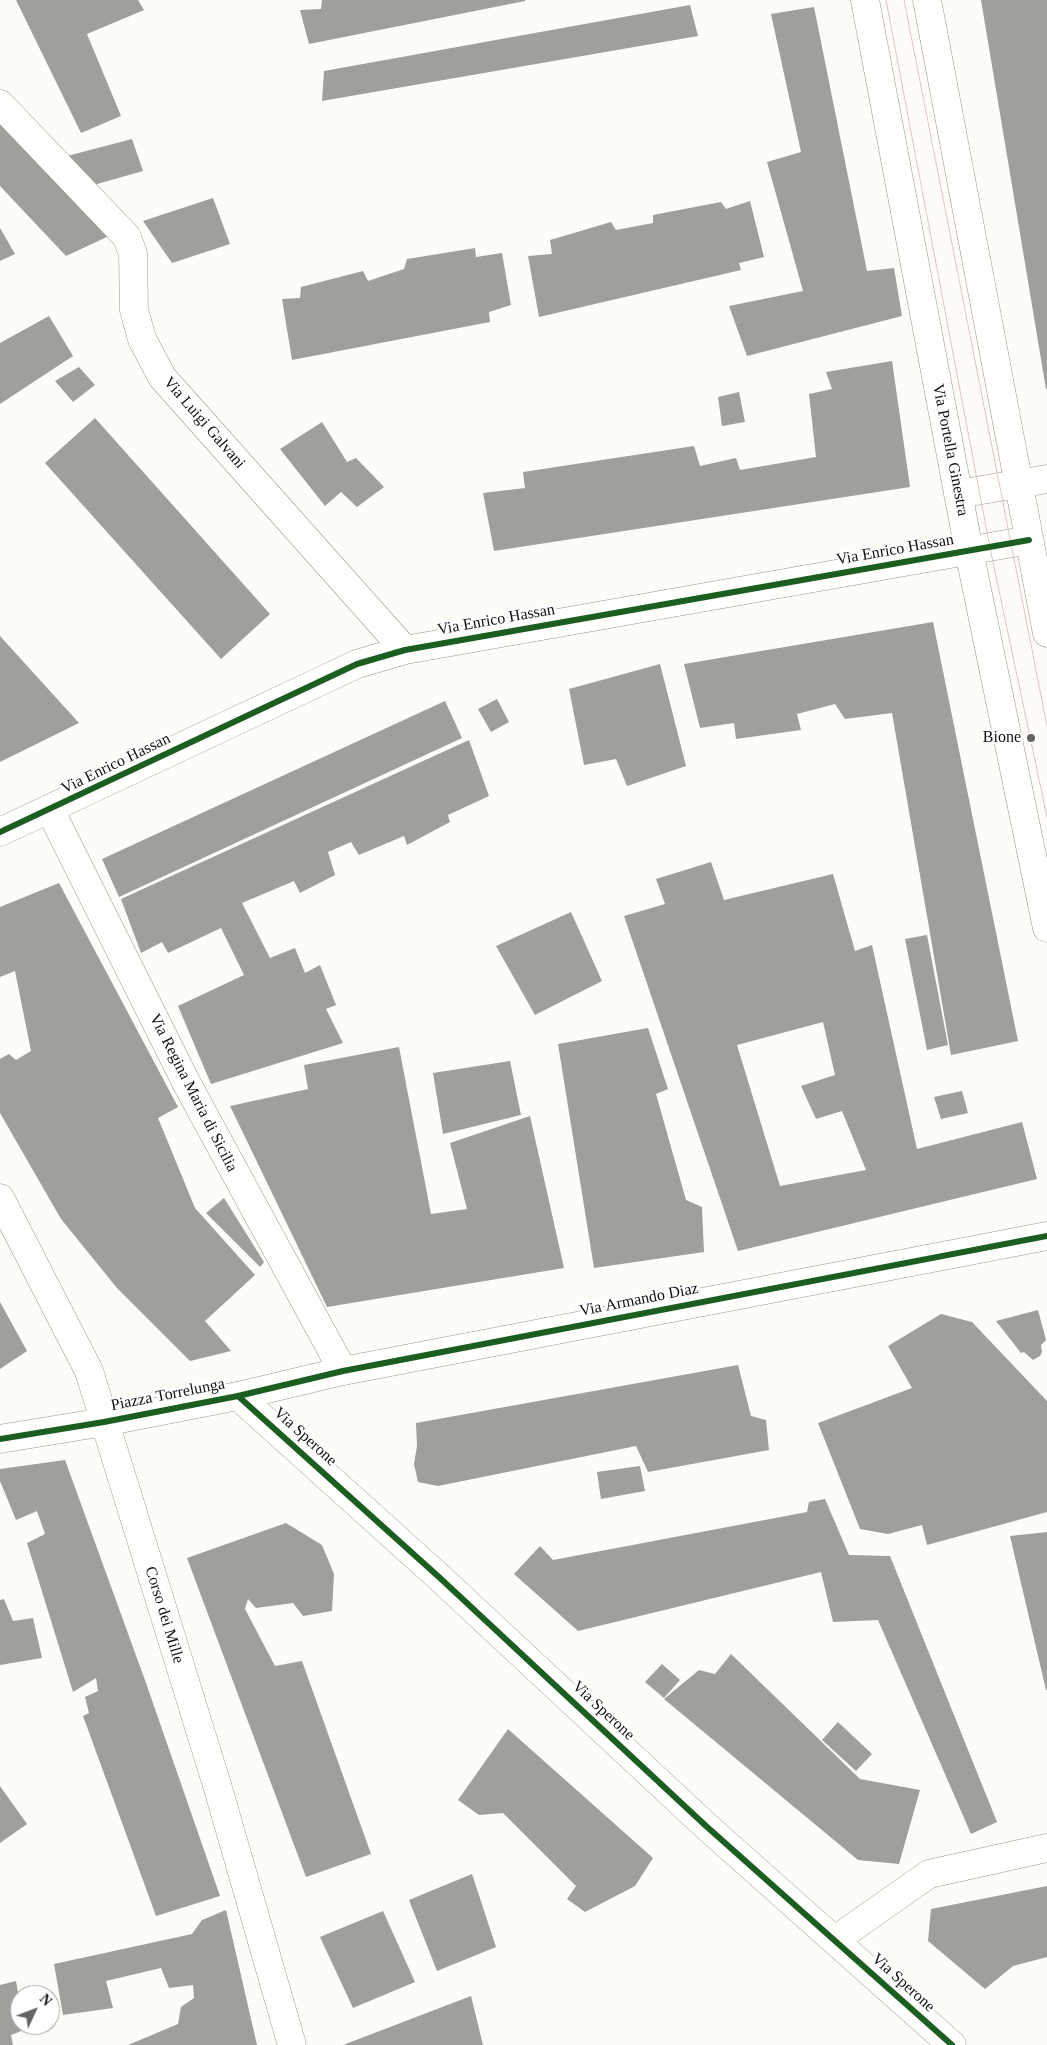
<!DOCTYPE html>
<style>
body{margin:0}
#map{position:relative;width:1047px;height:2045px;overflow:hidden;background:#fdfcf7;font-family:"Times New Roman",serif}
canvas{display:block}
.north{position:absolute;left:10px;top:1985px;width:50px;height:50px;box-sizing:border-box;background:#fff;border:1px solid #a0a0a0;border-radius:50%;rotate:47deg;font-size:14px;font-weight:700;line-height:20px;text-align:center;color:#111}
.north::after{content:'';display:block;margin:auto;width:18px;height:22px;background:#646362;clip-path:polygon(50% 0,100% 100%,50% 72%,0 100%)}
</style>
<div id="map">
<canvas width="1047" height="2045"></canvas>
<div class="north">N</div>
</div>
<script>
const c = document.querySelector('canvas').getContext('2d');
c.lineJoin = 'round';
function fillPath(path, color) { c.fillStyle = color; c.fill(path, 'evenodd'); }
const shape = rows => new Path2D(rows.map(r => 'M' + r).join(''));
function trace(path, color, width, dash) { c.strokeStyle = color; c.lineWidth = width; c.lineCap = dash ? 'butt' : 'round'; c.setLineDash(dash || []); c.stroke(path); }
function write(font, color, halo, rows, align = 'center') {
  c.font = font + ' "Times New Roman",serif'; c.lineWidth = 5; c.setLineDash([]); c.textBaseline = 'middle'; c.strokeStyle = halo; c.fillStyle = color; for (const [text, x, y, turn = 0] of rows) {
    c.save(); c.translate(x, y); c.rotate((+turn || 0) * Math.PI / 180); c.textAlign = isNaN(turn) ? turn : align; if (halo) c.strokeText(text, 0, 0); c.fillText(text, 0, 0); c.restore();
  }
}
const building = shape([
 [16,0,138,0,144,10,87,34,121,116,81,133],
 [322,0,525,0,525,1,309,44,300,10,321,9],
 [981,0,1047,0,1047,389,1046,389],
 [690,5,698,36,322,101,324,71],
 [814,7,867,271,894,268,902,316,747,356,729,306,803,291,767,162,801,152,771,14],
 [0,124,111,235,66,256,0,186],
 [132,139,143,171,90,186,67,156],
 [213,198,230,244,172,263,143,221],
 [750,201,764,257,739,263,741,270,539,317,528,256,552,254,550,240,611,222,616,230,653,223,653,215,721,202,726,209],
 [0,228,15,254,0,261],
 [475,248,476,257,502,253,511,305,489,312,490,322,292,360,282,299,300,298,301,287,363,271,368,281,404,269,407,259],
 [49,316,73,356,0,404,0,343],
 [892,361,910,487,494,551,483,493,525,488,523,472,694,446,700,466,736,458,740,470,816,457,809,394,832,389,826,372],
 [79,367,95,385,73,402,55,381],
 [739,392,745,422,722,426,718,397],
 [95,418,270,614,221,659,45,463],
 [322,422,347,462,356,458,384,487,357,507,341,492,325,506,280,449],
 [933,622,1018,1041,951,1055,892,713,845,719,835,704,797,714,801,730,736,739,734,723,700,728,684,664],
 [0,636,79,723,0,762],
 [660,664,686,766,627,786,616,759,584,765,569,689],
 [497,699,509,722,491,732,478,709],
 [445,701,462,738,119,897,102,859],
 [469,740,489,796,448,815,450,822,407,845,404,836,359,855,351,842,328,852,335,875,300,893,294,881,242,903,270,958,295,948,305,973,320,965,336,1005,326,1009,343,1043,211,1084,178,1006,244,975,221,928,168,953,162,942,141,953,121,899],
 [711,862,724,900,833,874,855,951,872,945,917,1149,1022,1122,1037,1179,738,1251,624,916,665,904,656,879],
 [823,1022,835,1075,801,1086,816,1119,842,1111,866,1170,780,1186,737,1045],
 [59,883,178,1107,158,1118,195,1208,255,1275,205,1321,231,1351,190,1361,117,1288,61,1219,0,1113,0,1059,9,1054,16,1060,31,1051,15,971,0,977,0,907],
 [571,912,602,981,535,1015,496,946],
 [927,935,948,1045,927,1050,905,939],
 [648,1028,668,1089,656,1094,686,1200,702,1207,704,1252,594,1268,558,1044],
 [399,1047,431,1214,467,1209,450,1143,530,1116,564,1268,327,1307,230,1106,308,1089,304,1065],
 [510,1061,521,1115,443,1134,433,1073],
 [962,1091,968,1113,941,1119,934,1097],
 [224,1198,264,1262,260,1267,206,1213],
 [0,1302,27,1351,0,1369],
 [1038,1310,1046,1340,1041,1345,1042,1352,1040,1356,1033,1360,1024,1352,1021,1353,996,1321],
 [941,1314,972,1322,1047,1401,1047,1512,927,1545,922,1525,888,1534,860,1529,818,1423,912,1388,888,1346],
 [738,1365,751,1416,766,1420,769,1450,648,1472,636,1446,438,1486,418,1482,414,1464,417,1446,416,1423],
 [65,1460,146,1683,220,1896,156,1916,83,1716,89,1713,85,1697,98,1691,96,1678,73,1692,27,1543,45,1534,37,1511,16,1520,0,1481,0,1469],
 [640,1466,645,1491,601,1499,597,1472],
 [825,1499,849,1555,890,1556,997,1822,971,1834,878,1620,833,1622,821,1572,578,1631,514,1574,540,1546,553,1560,807,1512,809,1502],
 [286,1523,322,1545,334,1574,332,1611,303,1616,293,1603,256,1608,248,1599,245,1609,275,1666,302,1661,371,1854,306,1877,187,1558],
 [1047,1532,1047,1690,1046,1690,1010,1536],
 [4,1599,13,1621,33,1618,42,1658,0,1665,0,1600],
 [731,1654,860,1779,920,1790,899,1864,858,1860,664,1699,699,1670,715,1674],
 [662,1664,680,1680,664,1698,645,1682],
 [838,1722,872,1754,856,1771,822,1740],
 [508,1729,653,1858,635,1886,585,1912,567,1899,576,1886,503,1813,479,1815,458,1800],
 [0,1786,27,1824,0,1843],
 [472,1874,496,1947,437,1971,409,1900],
 [1047,1886,1047,1957,1013,1966,985,1989,928,1941,931,1909],
 [226,1910,257,2045,128,2045,178,2024,181,2007,194,1998,193,1985,169,1988,161,1968,106,1981,113,2008,63,2015,54,1964,192,1934,202,1920],
 [383,1911,415,1982,353,2008,320,1937],
 [16,1981,20,2004,20,2025,23,2025,24,2030,11,2035,13,2045,0,2045,0,1985],
 [471,1996,483,2045,343,2045]
]);
const minor = shape([
 [865,0,969,551,1047,928],
 [927,0,1047,633],
 [0,104,127,237,133,254,134,310,142,339,162,377,405,650],
 [958,494,1047,479],
 [50,810,187,1084,343,1371],
 [0,832,357,664,405,650,1029,540],
 [238,1396,440,1578,706,1826,952,2045],
 [835,1940,929,1874,1047,1848]
]);
const tertiary = shape([
 [0,1198,89,1371,217,1785,292,2045],
 [0,1439,104,1422,238,1396,343,1371,1047,1236]
]);
const tram = shape([
 [886,0,990,548,1047,817],
 [904,0,1047,726]
]);
const cycleway = shape([
 [0,832,357,664,405,650,1029,540],
 [238,1396,440,1578,706,1826,952,2045],
 [0,1439,104,1422,238,1396,343,1371,1047,1236]
]);
const markers = [
 [1031,738,5,"#646362"]
];
const streetNames = [
 ["Via Luigi Galvani",204,423,49],
 ["Via Portella Ginestra",950,450,79],
 ["Via Enrico Hassan",895,550,-10],
 ["Via Enrico Hassan",496,620,-10],
 ["Via Enrico Hassan",116,764,-26],
 ["Via Regina Maria di Sicilia",193,1093,63],
 ["Via Armando Diaz",639,1300,-11],
 ["Piazza Torrelunga",168,1395,-11],
 ["Via Sperone",305,1437,42],
 ["Corso dei Mille",164,1615,73],
 ["Via Sperone",603,1711,43],
 ["Via Sperone",903,1983,42]
];
const poiNames = [
 ["Bione",1021,738]
];
fillPath(building, '#a19f9c');
trace(minor, '#979795', 29);
trace(tertiary, '#979795', 29);
trace(minor, '#fffffe', 28);
trace(tertiary, '#fffffe', 28);
trace(tram, '#d9c6c7', 1);
trace(cycleway, '#1b5e20', 6);
for (const [x, y, r, color] of markers) { const dot = new Path2D(); dot.arc(x, y, r, 0, 2 * Math.PI); c.fillStyle = color; c.fill(dot); trace(dot, '#fff', 2); }
write('16px', '#111', '#fff', streetNames);
write('16px', '#111', '#fff', poiNames, 'right');
</script>
